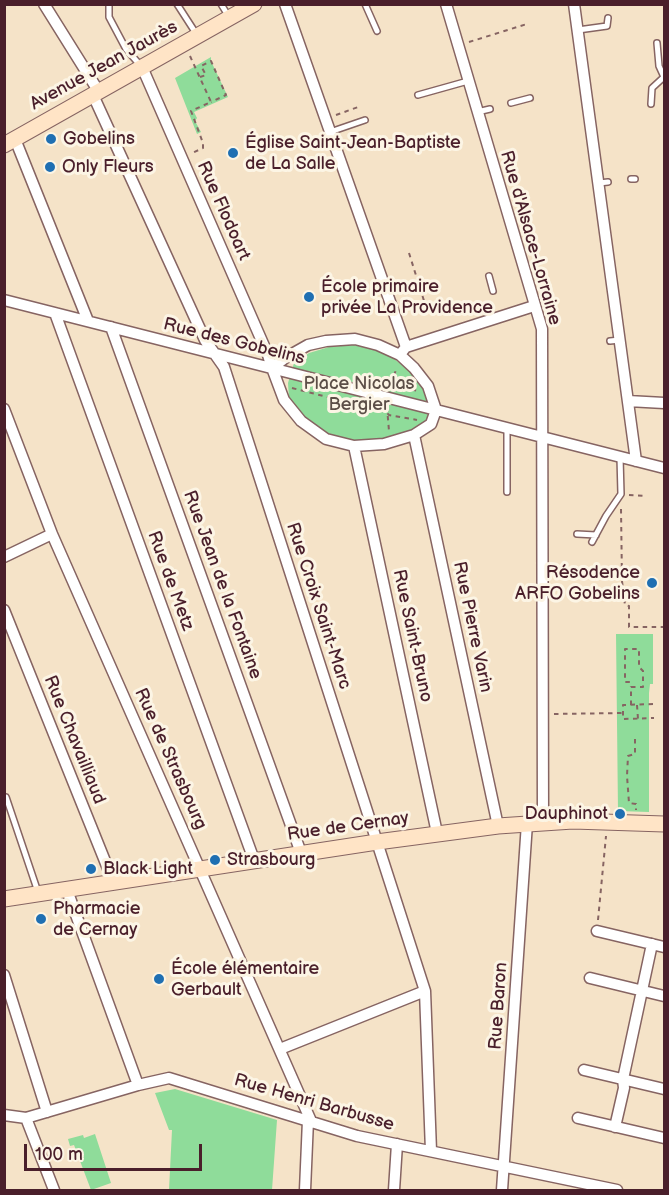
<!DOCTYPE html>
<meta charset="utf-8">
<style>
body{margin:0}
#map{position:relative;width:669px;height:1195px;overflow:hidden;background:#f5e3c8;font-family:"Balsamiq Sans",sans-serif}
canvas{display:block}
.frame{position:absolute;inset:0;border:6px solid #4a1f2b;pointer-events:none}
.scale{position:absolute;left:24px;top:1144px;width:178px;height:27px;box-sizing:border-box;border:3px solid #4a1f2b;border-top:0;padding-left:8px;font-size:18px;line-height:21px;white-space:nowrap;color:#4a1f2b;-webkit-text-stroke:4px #fcf5e5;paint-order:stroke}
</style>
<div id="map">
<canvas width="669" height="1195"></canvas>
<div class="frame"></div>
<div class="scale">100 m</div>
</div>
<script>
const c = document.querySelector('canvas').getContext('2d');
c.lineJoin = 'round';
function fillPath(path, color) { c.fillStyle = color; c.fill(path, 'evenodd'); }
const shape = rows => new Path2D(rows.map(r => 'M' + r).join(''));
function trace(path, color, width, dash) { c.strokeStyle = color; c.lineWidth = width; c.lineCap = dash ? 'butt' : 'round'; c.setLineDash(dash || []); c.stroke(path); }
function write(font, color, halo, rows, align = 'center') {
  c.font = font + ' "Balsamiq Sans",sans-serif'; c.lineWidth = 6; c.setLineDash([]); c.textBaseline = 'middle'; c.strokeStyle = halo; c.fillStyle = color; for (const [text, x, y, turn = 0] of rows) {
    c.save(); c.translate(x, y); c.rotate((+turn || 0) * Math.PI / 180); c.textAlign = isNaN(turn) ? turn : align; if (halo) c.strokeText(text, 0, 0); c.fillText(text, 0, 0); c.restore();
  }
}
const green = shape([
 [211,57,211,61,228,97,194,112,197,118,195,121,201,132,197,134,175,78],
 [354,345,386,353,413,373,429,397,427,424,412,432,385,441,357,442,328,435,305,418,289,399,288,383,294,363,309,353,329,347],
 [616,634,653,634,653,684,650,684,649,693,649,812,618,811],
 [175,1089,277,1120,272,1190,169,1190,172,1130,169,1130,155,1093],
 [95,1134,111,1183,91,1190,74,1145,70,1146,68,1139,83,1135,84,1138]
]);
const path = shape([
 [469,42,527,24],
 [190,56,211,102,191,111,203,143,203,148,190,154],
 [200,77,206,75,201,66,211,61,226,95,211,102],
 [336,115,361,106],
 [409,253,425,304],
 [359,378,418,391],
 [391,384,397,367],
 [292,388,386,412,389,415,417,420],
 [387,407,389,431],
 [629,495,645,496],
 [621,509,622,581,625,605,629,606,629,627,664,627],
 [653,704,623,705,623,719,654,718],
 [631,705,631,687,643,687,643,671,639,667,639,649,625,649,625,682,630,682,631,687],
 [637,705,638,719],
 [554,714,623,713],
 [635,739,635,754,628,756,627,776,629,803,636,804,636,810],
 [598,920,606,836]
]);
const lane = shape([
 [109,4,109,17,126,49,140,65],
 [177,4,197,35],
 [221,4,229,17],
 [365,4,377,31],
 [578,30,607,26,608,18],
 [657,43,659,66,664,77],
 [418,95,468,81],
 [511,103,530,98],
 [651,104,652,88,664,77],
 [477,112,490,109],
 [330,132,365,120],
 [631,179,635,179],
 [599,183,608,182],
 [489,276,493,291],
 [610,341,620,340],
 [507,428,507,492],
 [577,534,596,535],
 [592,542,606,516,621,494,620,457],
 [6,797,38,892]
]);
const street = shape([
 [44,4,99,92],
 [285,4,406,347],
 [446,4,542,329,543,822],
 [574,4,636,461],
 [142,67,268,355,272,368,284,400,301,421,326,439,354,446,384,444,414,435,431,424,436,410,428,386,414,368,400,355,378,345,355,339,326,341,308,345,285,358,272,368],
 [93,95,205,340,224,367,377,842,425,991,431,1151],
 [15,139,88,321],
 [4,300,664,468],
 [55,313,254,860],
 [111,327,301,853],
 [402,352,406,347,534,306],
 [628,401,664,403],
 [4,409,52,534,311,1121],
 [414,435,498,826],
 [354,446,437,833],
 [4,557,52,534],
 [4,610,113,881],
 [67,890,138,1085],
 [597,931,664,947],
 [4,975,47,1112],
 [590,978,664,996],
 [280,1049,425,991],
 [584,1070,664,1089],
 [4,1115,26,1118,138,1085,169,1078,357,1136,617,1190],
 [26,1118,54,1190],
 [578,1118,664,1138],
 [615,1127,624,1088,623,1079,652,944],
 [305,1190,308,1120],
 [394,1190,397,1144],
 [502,1190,527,823]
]);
const secondary = shape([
 [4,145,254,4],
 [4,899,377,842,498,826,573,821,664,824]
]);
const markers = [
 [51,139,6,"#1f6fb2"],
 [233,153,6,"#1f6fb2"],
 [50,167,6,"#1f6fb2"],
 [309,297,6,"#1f6fb2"],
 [652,583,6,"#1f6fb2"],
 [620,814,6,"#1f6fb2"],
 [215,860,6,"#1f6fb2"],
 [91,869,6,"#1f6fb2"],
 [41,919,6,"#1f6fb2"],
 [159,979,6,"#1f6fb2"]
];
const streetNames = [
 ["Avenue Jean Jaurès",104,66,-29],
 ["Rue Flodoart",223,211,66],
 ["Rue d'Alsace-Lorraine",530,238,74],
 ["Rue des Gobelins",234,342,14],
 ["Rue de Metz",170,581,70],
 ["Rue Jean de la Fontaine",222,585,70],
 ["Rue Croix Saint-Marc",318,606,72],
 ["Rue Pierre Varin",472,627,78],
 ["Rue Saint-Bruno",412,636,78],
 ["Rue Chavailliaud",74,740,68],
 ["Rue de Strasbourg",170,759,66],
 ["Rue de Cernay",348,827,-8],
 ["Rue Baron",499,1006,-86],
 ["Rue Henri Barbusse",314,1103,16]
];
const poiNames = [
 ["Gobelins",63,139],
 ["Église Saint-Jean-Baptiste",245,143],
 ["de La Salle",245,164],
 ["Only Fleurs",62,167],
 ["École primaire",321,287],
 ["privée La Providence",321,308],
 ["Résodence",640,573,"right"],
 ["ARFO Gobelins",640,594,"right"],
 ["Dauphinot",608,814,"right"],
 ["Strasbourg",227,860],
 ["Black Light",103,869],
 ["Pharmacie",53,909],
 ["de Cernay",53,930],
 ["École élémentaire",171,969],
 ["Gerbault",171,990]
];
const parkNames = [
 ["Place Nicolas",359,384],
 ["Bergier",359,405]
];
fillPath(green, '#8fdc9a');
trace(lane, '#866462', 8);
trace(street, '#866462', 13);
trace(secondary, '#866462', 17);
trace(path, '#866462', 2, [4.5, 4.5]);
trace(lane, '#fff', 5);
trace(street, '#fff', 10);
trace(secondary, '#ffe4c6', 15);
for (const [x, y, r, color] of markers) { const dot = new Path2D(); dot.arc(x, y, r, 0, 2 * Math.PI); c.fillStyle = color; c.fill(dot); trace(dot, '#fcf5e5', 2); }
write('18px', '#4a1f2b', '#fcf5e5', streetNames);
write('18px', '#4a1f2b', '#fcf5e5', poiNames, 'left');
write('18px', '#5b4e47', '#fcf5e5', parkNames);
</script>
